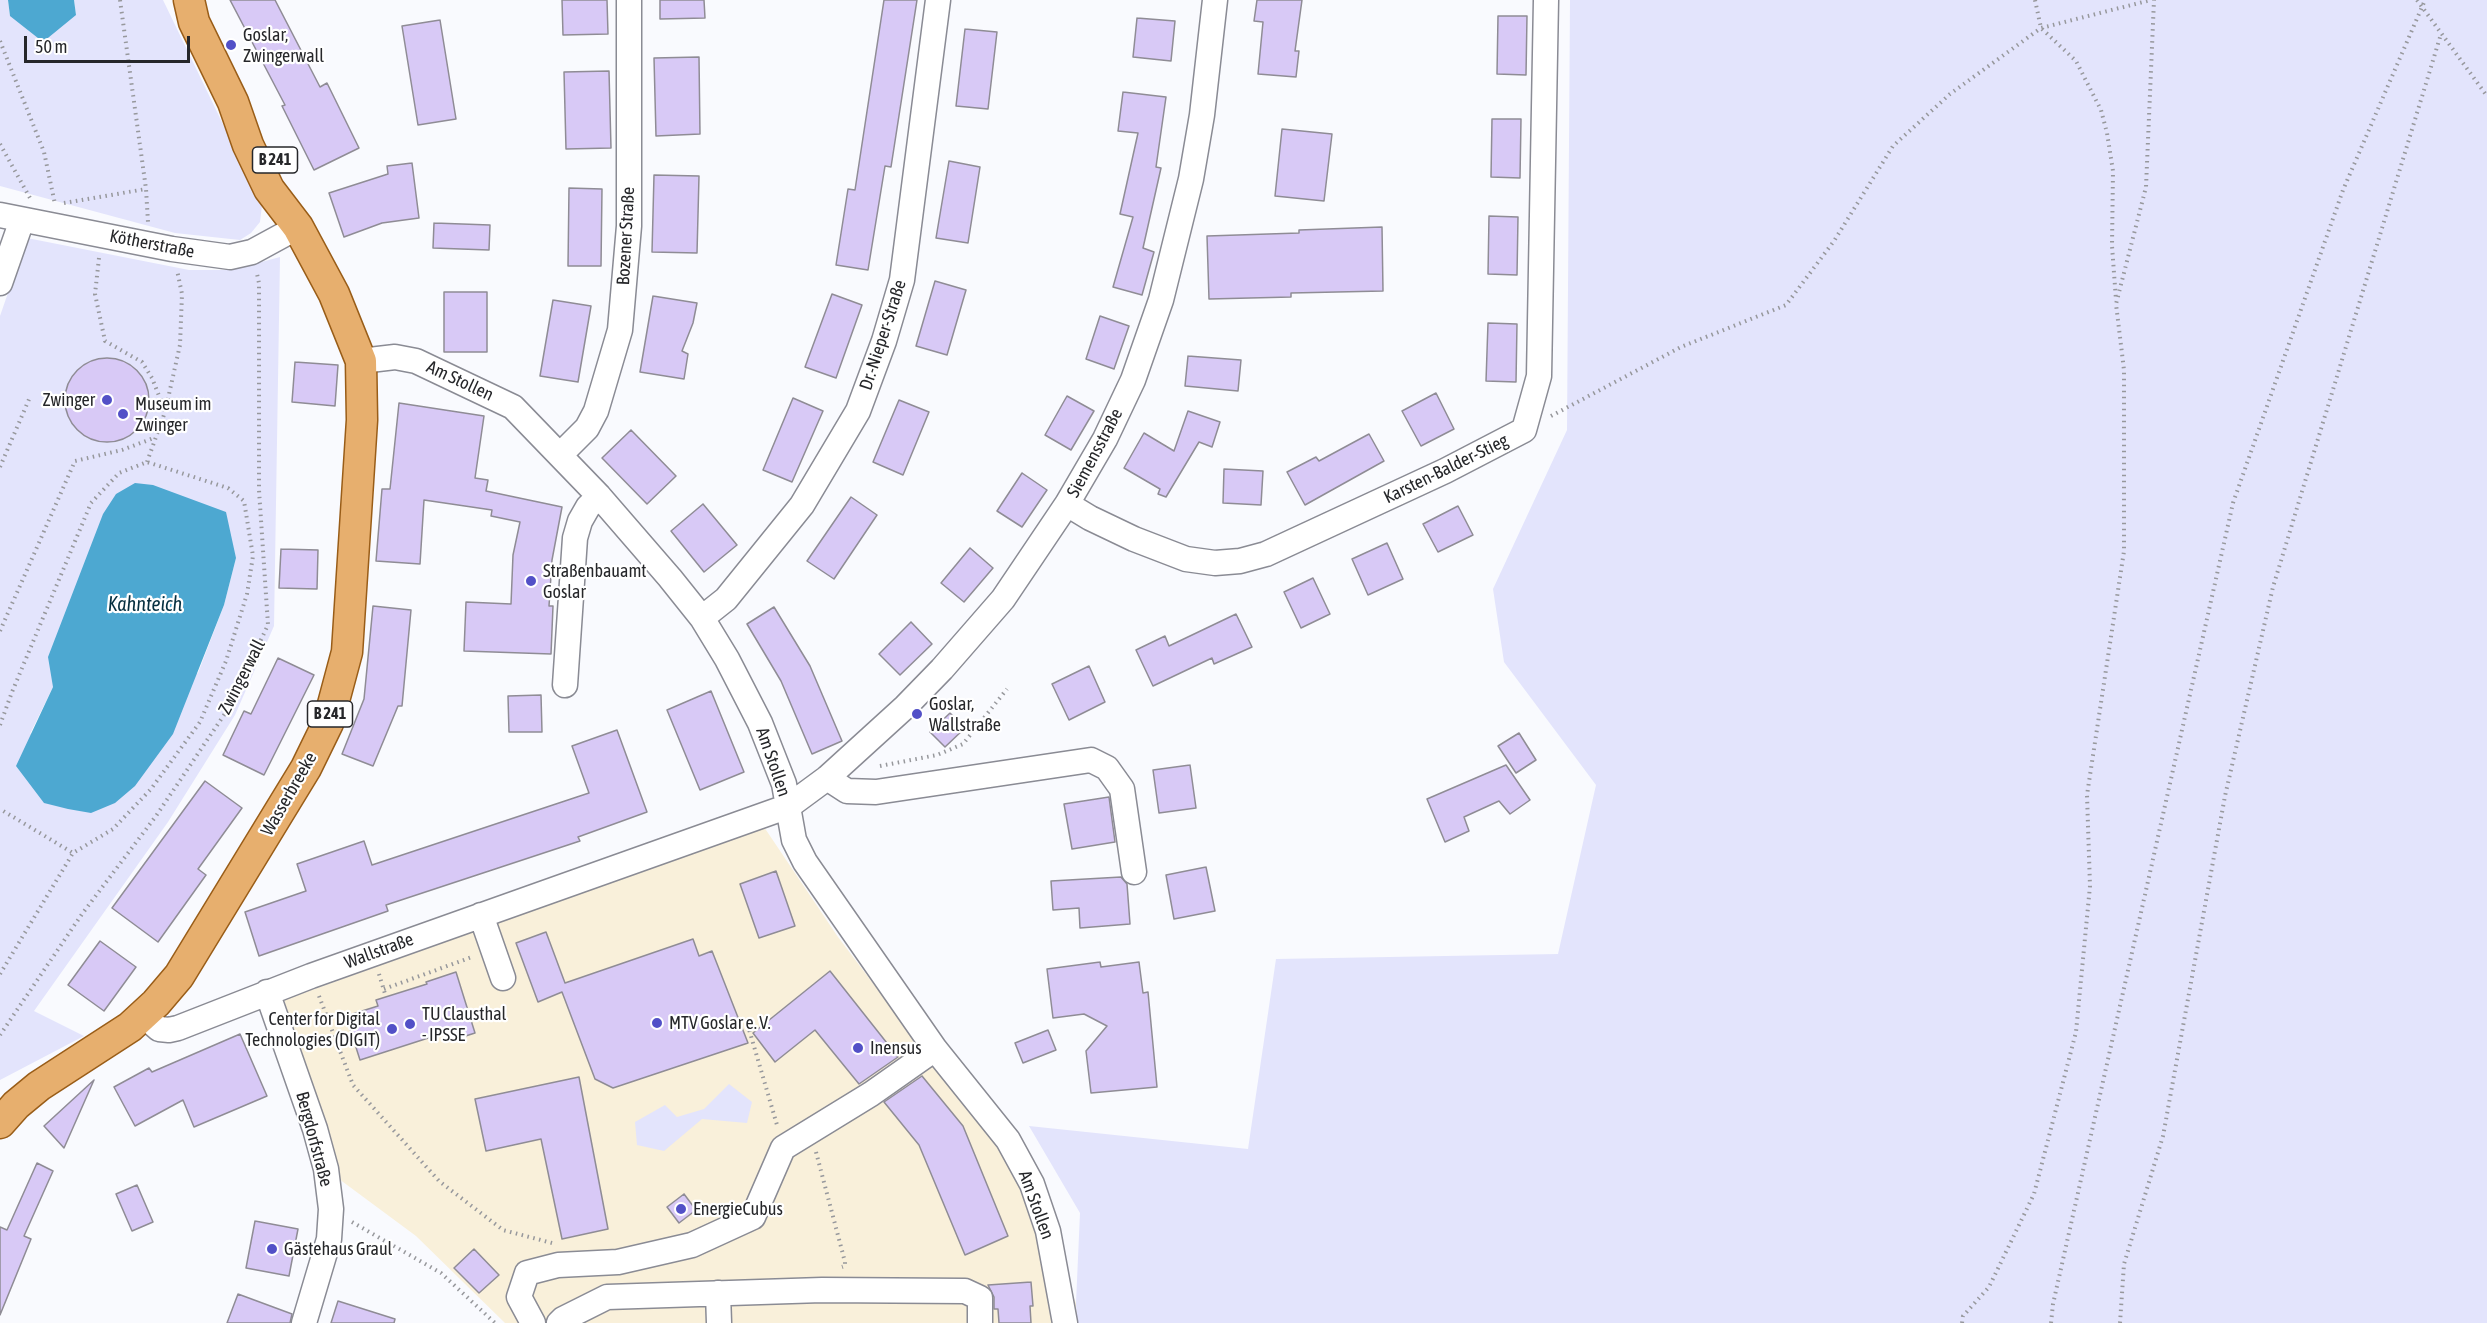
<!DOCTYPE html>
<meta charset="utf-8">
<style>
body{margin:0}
#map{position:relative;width:2487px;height:1323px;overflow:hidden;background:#f9fafe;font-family:"Asap Condensed",sans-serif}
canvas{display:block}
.scale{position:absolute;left:24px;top:36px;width:166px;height:27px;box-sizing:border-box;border:3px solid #26272a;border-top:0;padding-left:8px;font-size:18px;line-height:21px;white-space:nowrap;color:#26272a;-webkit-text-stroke:4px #fff;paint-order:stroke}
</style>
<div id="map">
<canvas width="2487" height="1323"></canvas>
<div class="scale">50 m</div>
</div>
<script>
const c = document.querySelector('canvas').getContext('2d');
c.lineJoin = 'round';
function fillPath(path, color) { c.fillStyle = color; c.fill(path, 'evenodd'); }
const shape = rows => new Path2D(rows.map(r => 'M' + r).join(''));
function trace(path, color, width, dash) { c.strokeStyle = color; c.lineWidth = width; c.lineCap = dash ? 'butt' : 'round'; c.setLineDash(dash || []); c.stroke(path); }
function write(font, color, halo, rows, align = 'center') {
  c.font = font + ' "Asap Condensed",sans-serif'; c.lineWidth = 4.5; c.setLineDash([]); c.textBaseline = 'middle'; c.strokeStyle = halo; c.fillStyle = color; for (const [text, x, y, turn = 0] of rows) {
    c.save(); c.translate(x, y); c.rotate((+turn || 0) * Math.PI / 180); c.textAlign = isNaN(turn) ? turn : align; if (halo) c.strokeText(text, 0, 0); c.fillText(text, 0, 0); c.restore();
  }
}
const education = shape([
 [764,827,838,937,934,1064,1007,1150,1076,1303,1077,1323,505,1323,416,1236,339,1179,284,1000]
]);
const green = shape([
 [0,0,8,0,10,16,76,15,74,0,163,0,262,205,260,222,251,233,240,240,175,233,0,186],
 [1570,0,2487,0,2487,1323,1077,1323,1076,1303,1080,1213,1029,1126,1248,1149,1276,959,1558,954,1596,785,1504,662,1493,589,1567,430],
 [27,238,189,270,232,270,280,257,274,626,235,715,168,822,34,1011,84,1036,0,1080,0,316],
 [236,558,224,605,198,673,30,734,53,687],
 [729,1084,752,1102,747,1123,702,1119,664,1151,637,1145,635,1122,665,1105,677,1117,704,1109]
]);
const water = shape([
 [8,0,74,0,76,15,43,42,10,16],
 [135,483,153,485,226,512,236,558,224,605,173,734,135,786,115,803,91,813,68,809,44,803,16,766,53,687,48,657,103,514,116,494]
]);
const building = shape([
 [230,0,275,0,320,87,327,83,359,148,314,170,282,106,285,105,230,0],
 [562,0,607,0,608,34,563,35,562,0],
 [660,0,704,0,705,18,660,19,660,0],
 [884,0,917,0,891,167,885,166,868,270,836,265,848,189,855,190,884,0],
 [1257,0,1302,0,1295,51,1299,51,1296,77,1258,74,1263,22,1254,21,1257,0],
 [1498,16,1527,16,1526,75,1497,74,1498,16],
 [1137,18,1175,21,1171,61,1133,57,1137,18],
 [440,20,456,119,418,125,402,26,440,20],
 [965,29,997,32,988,109,956,106,965,29],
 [699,57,700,134,656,136,654,58,699,57],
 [609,71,611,148,566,149,564,72,609,71],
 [1123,92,1166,97,1156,167,1161,168,1143,248,1154,252,1142,295,1113,287,1133,217,1120,214,1138,133,1118,131,1123,92],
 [1492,119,1521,119,1520,178,1491,177,1492,119],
 [1282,129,1332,134,1324,201,1275,196,1282,129],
 [949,161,980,167,968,243,936,238,949,161],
 [412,163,419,218,382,223,344,237,329,193,388,174,387,166,412,163],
 [654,175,699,176,697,253,652,252,654,175],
 [569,188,602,189,601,266,568,266,569,188],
 [1489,216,1518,217,1517,275,1488,274,1489,216],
 [434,223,490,225,489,250,433,248,434,223],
 [1382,227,1383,291,1291,293,1291,297,1209,299,1207,236,1299,233,1299,230,1382,227],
 [935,281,966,290,947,355,916,346,935,281],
 [444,292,487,292,487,352,444,352,444,292],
 [832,294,862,305,836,378,805,367,832,294],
 [653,296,697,303,693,323,682,351,688,354,684,379,640,372,653,296],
 [553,300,591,306,578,382,540,376,553,300],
 [1100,316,1129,326,1114,369,1086,359,1100,316],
 [1488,323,1517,324,1516,382,1486,381,1488,323],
 [1188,356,1241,360,1238,391,1185,386,1188,356],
 '65 400a42 42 0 1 1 84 0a42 42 0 1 1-84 0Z',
 [295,362,338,365,335,406,292,402,295,362],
 [1436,393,1454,429,1421,446,1402,411,1436,393],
 [1067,396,1094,411,1071,450,1045,435,1067,396],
 [793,398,823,411,792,482,763,470,793,398],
 [899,400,929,412,903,475,873,462,899,400],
 [399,403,484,416,475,478,488,480,486,491,562,507,552,560,549,606,553,606,551,654,464,651,466,602,511,604,513,555,520,522,491,516,492,510,424,500,420,564,376,561,382,489,390,489,399,403],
 [1188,411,1220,422,1212,447,1199,442,1166,497,1158,494,1160,489,1124,468,1144,433,1174,451,1188,411],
 [631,430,676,476,647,504,602,458,631,430],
 [1369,434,1384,461,1305,505,1287,472,1316,457,1319,461,1369,434],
 [1224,469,1263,471,1261,505,1223,503,1224,469],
 [1022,473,1047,490,1022,527,997,511,1022,473],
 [851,497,877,515,834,579,807,561,851,497],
 [703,504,737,545,704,572,671,531,703,504],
 [1458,506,1473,535,1438,552,1423,524,1458,506],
 [1387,543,1403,579,1368,595,1352,559,1387,543],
 [970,548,993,568,964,602,941,583,970,548],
 [281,549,318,550,317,589,279,588,281,549],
 [1313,578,1330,614,1301,628,1284,592,1313,578],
 [373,606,411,610,402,706,398,706,373,766,342,754,364,699,373,606],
 [774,607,810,666,842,741,812,754,781,681,747,624,774,607],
 [1236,614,1252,647,1214,664,1212,658,1153,686,1136,650,1165,636,1169,646,1236,614],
 [911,622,932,644,900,675,879,654,911,622],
 [278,658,314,675,264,775,223,755,244,711,251,714,278,658],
 [1089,666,1105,702,1069,720,1052,684,1089,666],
 [711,691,744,772,700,790,667,710,711,691],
 [541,695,542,732,509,732,508,696,541,695],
 [950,713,965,728,945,747,930,732,950,713],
 [617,730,647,812,578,837,580,841,386,905,388,911,259,956,245,912,306,891,297,864,364,841,372,865,589,793,572,746,617,730],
 [1519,733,1536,760,1516,773,1498,746,1519,733],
 [1190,765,1196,808,1159,813,1153,770,1190,765],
 [1506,765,1530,800,1510,814,1499,801,1464,817,1469,831,1445,842,1427,799,1506,765],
 [205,781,242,808,198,869,206,875,158,942,112,908,205,781],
 [1109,797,1115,842,1072,849,1064,804,1109,797],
 [1206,867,1215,911,1174,919,1166,875,1206,867],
 [776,871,795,926,759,938,740,884,776,871],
 [1121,877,1127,884,1130,924,1080,928,1079,908,1053,910,1051,881,1121,877],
 [546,932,565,983,693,939,699,956,712,951,748,1043,613,1088,595,1079,562,992,538,1002,516,943,546,932],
 [100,941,136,967,104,1011,68,985,100,941],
 [1100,962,1101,967,1139,962,1143,993,1148,992,1157,1087,1091,1093,1086,1051,1107,1026,1084,1014,1053,1018,1047,969,1100,962],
 [830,971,898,1057,859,1084,815,1030,775,1062,753,1033,830,971],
 [456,972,475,1033,453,1040,450,1031,360,1060,346,1016,378,1006,376,1000,427,984,426,982,456,972],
 [1048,1030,1056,1050,1023,1063,1015,1043,1048,1030],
 [240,1034,267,1096,194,1127,183,1100,135,1126,114,1087,149,1068,152,1072,240,1034],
 [922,1076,963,1126,1008,1236,965,1255,919,1145,884,1102,922,1076],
 [579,1077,608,1229,562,1239,541,1139,486,1151,475,1099,579,1077],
 [94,1080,64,1148,44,1126,94,1080],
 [37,1163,53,1171,24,1236,31,1239,0,1315,0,1227,7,1230,37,1163],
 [137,1185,153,1222,132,1231,116,1194,137,1185],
 [684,1194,696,1210,679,1223,667,1207,684,1194],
 [255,1221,298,1229,289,1276,246,1268,255,1221],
 [474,1249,499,1275,479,1293,454,1268,474,1249],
 [1031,1282,1033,1306,1030,1306,1031,1323,999,1323,998,1309,994,1309,994,1297,988,1285,1031,1282],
 [238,1294,292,1314,290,1323,227,1323,238,1294],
 [338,1301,395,1319,394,1323,331,1323,338,1301]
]);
const path = shape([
 [120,0,146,189,148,222],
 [2035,0,2041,28,2076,61,2101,110,2107,133,2113,171,2112,246,2116,300],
 [2417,0,2487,96],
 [0,41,44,152,55,204],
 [0,144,30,198],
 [64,203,146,189],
 [99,258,95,294,105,341,142,362,152,378,165,411],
 [1551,416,1681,347,1786,305,1834,241,1893,146,1950,94,2041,28,2151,0],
 [147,462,165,412,180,345,182,294,177,270],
 [0,467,30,397],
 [0,631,75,461,122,450,154,438],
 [0,725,12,692,91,503,119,473,147,462,228,488,244,501,253,556,247,594,226,661,200,722,151,789,113,829,73,853,0,809],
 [880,766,937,755,963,744,1007,689],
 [0,974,73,853],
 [379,974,386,997],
 [384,989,472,957],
 [319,996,353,1085,439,1181,503,1230,552,1243],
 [746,1019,777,1125],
 [0,1035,82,914,156,816,228,709,268,625,259,490,259,283,257,274],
 [816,1152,845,1262,845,1266,842,1267],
 [352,1222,441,1273,495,1323],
 [1962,1323,1963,1316,1989,1287,2034,1194,2076,1032,2090,886,2087,795,2124,551,2124,370,2116,304,2146,187,2154,0],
 [2051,1323,2053,1304,2233,503,2343,190,2425,0],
 [2120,1323,2124,1264,2163,1136,2225,796,2273,587,2441,34]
]);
const minor = shape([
 [0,215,172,249,230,257,252,252,298,227],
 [0,283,22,220],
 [361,361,395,357,416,361,513,407,599,496,670,578,702,618,727,659,760,723,784,784,794,840,805,862,935,1049,1008,1140,1032,1184,1048,1231,1065,1323],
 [560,455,587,428,596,411,620,330,629,226,629,0],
 [1067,504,1090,518,1134,539,1186,559,1215,563,1240,561,1266,554,1445,471,1524,430,1539,376,1546,0],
 [702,618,726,599,802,505,858,411,884,341,902,280,938,0],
 [565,685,575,538,580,521,588,507,599,496],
 [827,778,847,791,876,792,1091,760,1107,768,1122,789,1134,872],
 [481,915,503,978],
 [267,992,315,1129,326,1169,331,1209,329,1239,304,1323],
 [144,1016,159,1029,169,1030,178,1028,311,976,789,806,827,778,905,707,942,669,1003,599,1067,504,1105,439,1133,380,1161,300,1191,179,1202,115,1215,0],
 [718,1293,719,1323],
 [533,1323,519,1297,527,1273,558,1265,618,1262,692,1245,753,1217,783,1148,871,1094,935,1049],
 [559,1323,563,1319,607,1297,822,1290,965,1291,980,1298,980,1323]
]);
const major = shape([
 [0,1123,16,1105,39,1086,130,1027,156,1003,179,976,306,768,328,723,347,652,362,420,361,361,334,294,298,227,269,189,248,145,233,102,194,22,189,0]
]);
const markers = [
 [231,45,6,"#5250c7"],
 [107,400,6,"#5250c7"],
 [123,414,6,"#5250c7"],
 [531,581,6,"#5250c7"],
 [917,714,6,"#5250c7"],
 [657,1023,6,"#5250c7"],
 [410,1024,6,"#5250c7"],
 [392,1029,6,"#5250c7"],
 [858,1048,6,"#5250c7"],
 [681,1209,6,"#5250c7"],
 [272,1249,6,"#5250c7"]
];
const shields = [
 [275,160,45],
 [330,714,45]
];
const shieldNames = [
 ["B 241",275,160],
 ["B 241",330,714]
];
const poiNames = [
 ["Goslar,",243,35],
 ["Zwingerwall",243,56],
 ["Zwinger",95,400,"right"],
 ["Museum im",135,404],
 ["Zwinger",135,425],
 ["Straßenbauamt",543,571],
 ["Goslar",543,592],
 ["Goslar,",929,704],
 ["Wallstraße",929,725],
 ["TU Clausthal",422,1014],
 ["- IPSSE",422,1035],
 ["Center for Digital",380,1019,"right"],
 ["Technologies (DIGIT)",380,1040,"right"],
 ["MTV Goslar e. V.",669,1023],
 ["Inensus",870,1048],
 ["EnergieCubus",693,1209],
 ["Gästehaus Graul",284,1249]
];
const streetNames = [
 ["Bozener Straße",626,236,-87],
 ["Kötherstraße",152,244,11],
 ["Dr.-Nieper-Straße",883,335,-72],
 ["Am Stollen",460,381,25],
 ["Siemensstraße",1095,453,-62],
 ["Karsten-Balder-Stieg",1446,469,-26],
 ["Zwingerwall",242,677,-63],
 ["Am Stollen",773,762,71],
 ["Wasserbreeke",289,794,-60],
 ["Wallstraße",379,951,-20],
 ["Bergdorfstraße",314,1139,75],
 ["Am Stollen",1036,1205,70]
];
const waterNames = [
 ["Kahnteich",145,605]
];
fillPath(education, '#f9f0da');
fillPath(green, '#e3e4fc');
fillPath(water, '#4da8d1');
fillPath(building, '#d8c9f6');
trace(building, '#8f8c95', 1.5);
trace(minor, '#8a8b94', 27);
trace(major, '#995d18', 33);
trace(path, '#97989c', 4, [1.5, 4.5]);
trace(minor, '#fff', 24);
trace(major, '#e7af6e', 30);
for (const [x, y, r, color] of markers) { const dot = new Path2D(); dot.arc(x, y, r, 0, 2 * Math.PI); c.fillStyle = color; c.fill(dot); trace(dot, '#fff', 2); }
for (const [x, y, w] of shields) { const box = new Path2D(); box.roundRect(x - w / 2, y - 13, w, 26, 4.5); c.fillStyle = '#fff'; c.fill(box); trace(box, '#26272a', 1.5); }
write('bold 16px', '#26272a', null, shieldNames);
write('18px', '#26272a', '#fff', poiNames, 'left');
write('18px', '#26272a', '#fff', streetNames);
write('italic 20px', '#063041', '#fff', waterNames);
</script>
